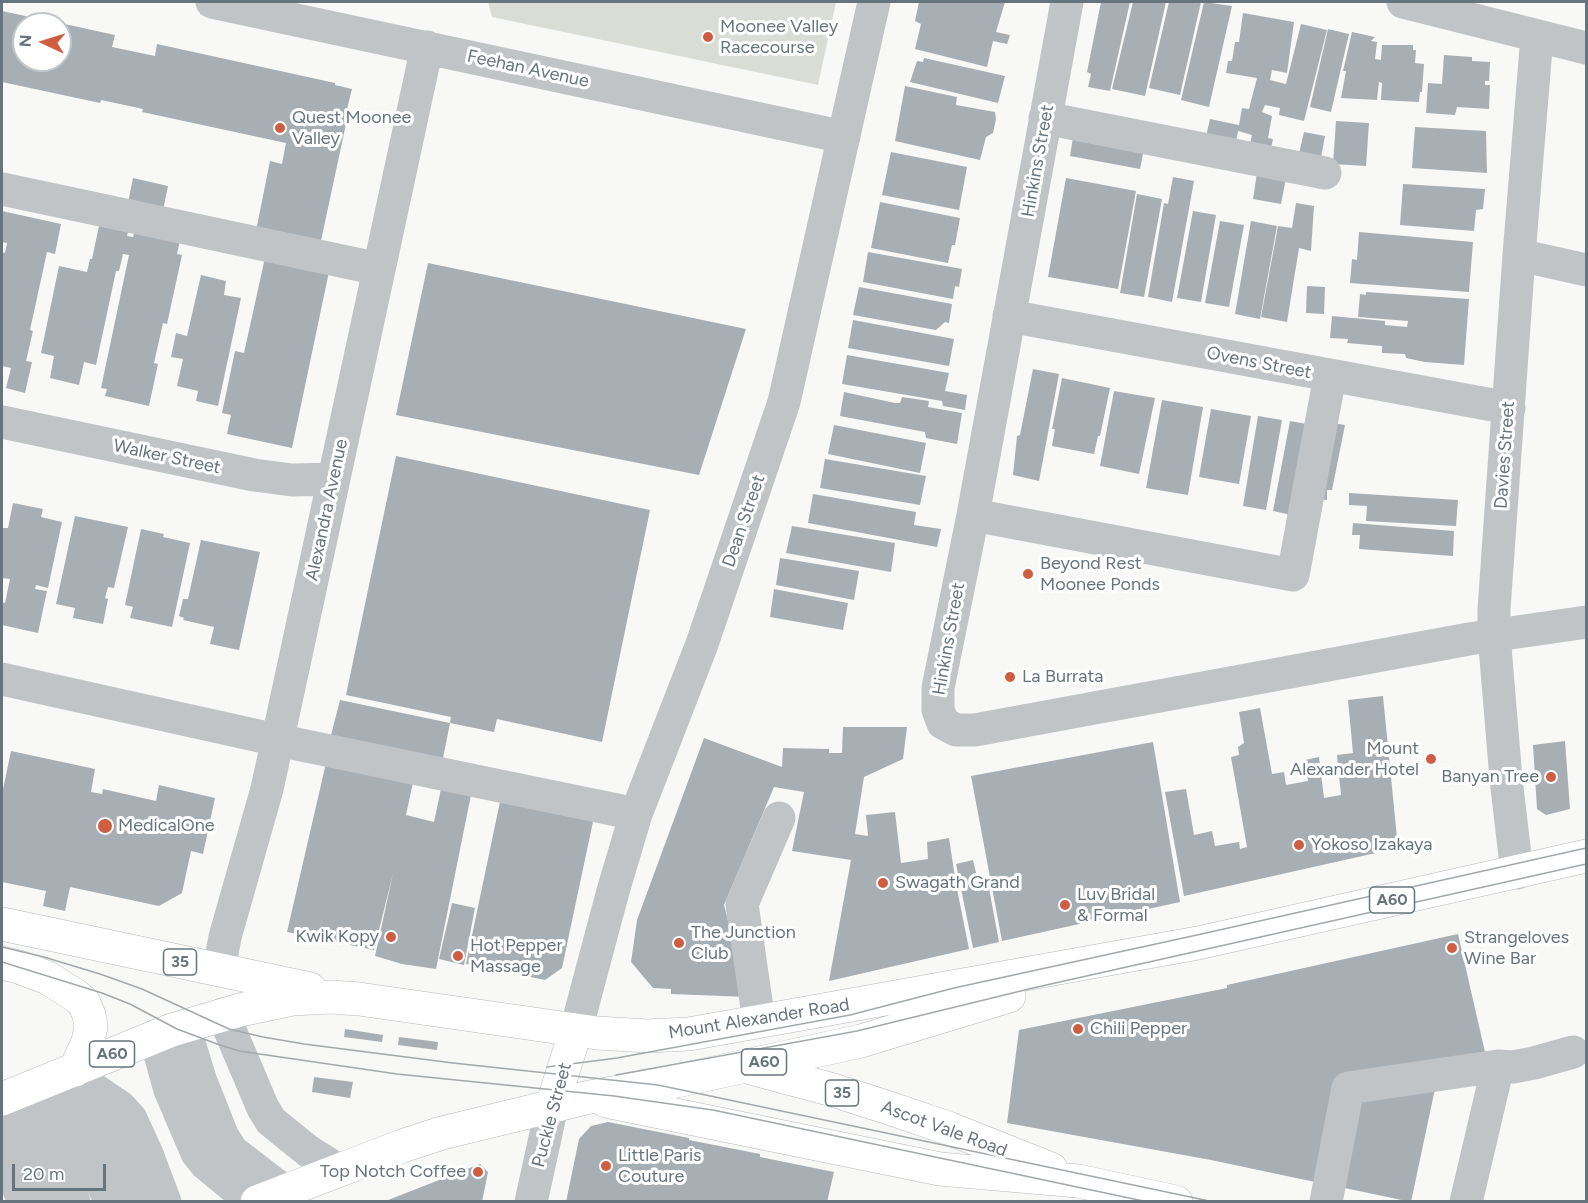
<!DOCTYPE html>
<style>
body{margin:0}
#map{position:relative;width:1588px;height:1203px;overflow:hidden;background:#f8f8f6;font-family:Figtree,sans-serif}
canvas{display:block}
.frame{position:absolute;inset:0;border:3px solid #66747d;pointer-events:none}
.north{position:absolute;left:12px;top:12px;width:60px;height:60px;box-sizing:border-box;background:#fff;border:2px solid #c2c7cb;border-radius:50%;rotate:274deg;font-size:16px;font-weight:700;line-height:24px;text-align:center;color:#66747d}
.north::after{content:'';display:block;margin:auto;width:21px;height:27px;background:#ce5d41;clip-path:polygon(50% 0,100% 100%,50% 72%,0 100%)}
.scale{position:absolute;left:12px;top:1164px;width:94px;height:27px;box-sizing:border-box;border:3px solid #66747d;border-top:0;padding-left:8px;font-size:18px;line-height:21px;white-space:nowrap;color:#66747d;-webkit-text-stroke:4px #fff;paint-order:stroke}
</style>
<div id="map">
<canvas width="1588" height="1203"></canvas>
<div class="frame"></div>
<div class="north">N</div>
<div class="scale">20 m</div>
</div>
<script>
const c = document.querySelector('canvas').getContext('2d');
c.lineJoin = 'round';
function fillPath(path, color) { c.fillStyle = color; c.fill(path, 'evenodd'); }
const shape = rows => new Path2D(rows.map(r => 'M' + r).join(''));
function trace(path, color, width, dash) { c.strokeStyle = color; c.lineWidth = width; c.lineCap = dash ? 'butt' : 'round'; c.setLineDash(dash || []); c.stroke(path); }
function write(font, color, halo, rows, align = 'center') {
  c.font = font + ' Figtree,sans-serif'; c.lineWidth = 6; c.setLineDash([]); c.textBaseline = 'middle'; c.strokeStyle = halo; c.fillStyle = color; for (const [text, x, y, turn = 0] of rows) {
    c.save(); c.translate(x, y); c.rotate((+turn || 0) * Math.PI / 180); c.textAlign = isNaN(turn) ? turn : align; if (halo) c.strokeText(text, 0, 0); c.fillText(text, 0, 0); c.restore();
  }
}
const green = shape([
 [488,2,836,2,818,85,492,17]
]);
const building = shape([
 [919,2,1005,2,996,32,1010,35,1007,44,993,41,987,67,915,49,921,24,915,21],
 [1101,2,1130,2,1110,91,1088,87,1091,74,1087,72],
 [1133,2,1166,2,1145,96,1112,89],
 [1169,2,1201,2,1180,95,1149,88],
 [1204,2,1232,6,1209,107,1181,100],
 [2,11,58,23,24,24,24,60,60,60,60,23,115,35,112,47,155,56,157,44,335,83,335,85,352,89,347,109,349,110,319,250,255,236,270,161,282,164,286,143,142,112,143,109,101,100,100,103,2,82],
 [1243,13,1294,22,1287,73,1272,70,1270,80,1286,84,1301,24,1327,30,1304,121,1279,115,1280,108,1265,105,1262,112,1272,116,1268,138,1273,139,1270,153,1249,148,1252,135,1238,131,1235,147,1205,141,1210,119,1239,125,1242,108,1249,109,1257,78,1226,73,1228,61,1232,61,1235,42,1239,42],
 [1328,29,1349,34,1331,112,1310,107],
 [1352,32,1375,37,1371,41,1377,42,1375,59,1381,60,1382,45,1413,45,1413,50,1416,50,1415,63,1424,64,1422,92,1420,92,1419,102,1381,100,1382,83,1379,82,1377,100,1341,98,1346,71,1343,71],
 [1444,55,1472,57,1472,61,1490,62,1489,81,1485,81,1485,85,1490,85,1489,109,1457,107,1455,115,1426,113,1428,83,1442,84],
 [924,58,1005,76,998,103,910,82,917,61,923,62],
 [905,86,957,97,956,105,995,112,996,119,993,133,986,137,980,160,895,141],
 [1336,121,1369,123,1366,166,1333,164],
 [1415,127,1486,131,1487,173,1412,168],
 [1074,131,1145,144,1140,169,1070,156],
 [1304,132,1325,136,1320,163,1298,158],
 [891,152,967,167,959,210,882,195],
 [1257,173,1286,178,1281,204,1253,199],
 [1173,177,1194,181,1172,302,1148,297,1164,203,1168,204],
 [133,178,168,186,163,210,128,203],
 [1066,178,1136,191,1118,289,1048,277],
 [1403,184,1485,189,1483,209,1476,210,1474,231,1400,225],
 [1137,194,1162,199,1144,297,1120,293],
 [880,202,960,218,955,245,952,245,948,263,871,248],
 [1296,203,1314,206,1311,251,1299,248,1287,322,1261,317,1278,226,1292,228],
 [2,211,61,224,55,254,47,252,30,330,33,331,26,361,32,362,25,393,6,388,11,368,2,366,2,252,5,253,7,243,2,242],
 [1193,211,1216,215,1201,302,1177,298],
 [1220,221,1244,225,1229,307,1205,303],
 [1251,221,1277,226,1260,319,1235,314],
 [99,226,128,232,127,236,133,237,136,226,181,236,177,254,182,255,167,324,163,323,154,363,158,364,149,406,105,396,107,389,101,388,129,255,123,254,119,271,116,271,96,365,84,362,79,385,50,378,54,356,41,353,59,266,87,272,90,259,92,259],
 [1359,232,1473,242,1469,292,1350,283,1352,259,1357,260],
 [868,252,962,269,959,287,955,286,953,299,863,282],
 [266,253,330,267,292,448,227,434,231,415,222,413,235,351,244,353],
 [428,263,746,329,699,475,396,415],
 [201,275,226,281,224,295,241,298,218,406,196,401,198,391,177,386,183,359,171,357,176,333,187,336],
 [1307,286,1325,287,1324,314,1306,313],
 [859,287,952,304,949,323,945,322,936,330,853,315],
 [1366,292,1469,299,1464,365,1425,362,1406,358,1405,354,1382,353,1382,346,1347,343,1348,339,1330,338,1332,316,1385,321,1385,325,1407,327,1408,321,1358,317,1360,294,1366,295],
 [853,320,954,339,949,366,848,348],
 [847,355,949,373,945,391,967,395,965,410,943,406,942,401,842,384],
 [1033,369,1059,374,1039,481,1013,475,1017,436,1020,435],
 [1062,378,1110,388,1100,436,1098,436,1094,454,1052,446,1055,429,1052,429],
 [1114,391,1155,398,1139,474,1100,466],
 [844,392,895,403,900,403,902,397,929,401,928,407,962,413,957,444,926,438,925,432,840,416],
 [1162,400,1203,407,1188,495,1146,488],
 [1211,409,1251,416,1239,484,1199,477],
 [1258,416,1282,420,1266,510,1243,506],
 [1290,421,1312,425,1296,516,1273,511],
 [1327,422,1345,425,1332,490,1327,490,1327,500,1316,499],
 [834,425,926,443,920,473,828,454],
 [396,456,650,510,602,742,497,719,494,732,450,723,451,717,346,695],
 [825,459,926,476,920,505,820,488],
 [1349,493,1458,500,1456,526,1366,521,1367,506,1349,505],
 [813,494,916,512,914,525,941,529,937,547,808,523],
 [13,503,43,509,41,517,62,522,48,588,36,585,35,589,47,591,38,633,2,625,2,602,5,603,10,579,2,578,2,536,3,528,8,528],
 [75,516,128,527,114,588,108,587,105,598,108,599,103,624,73,618,75,608,56,604],
 [1353,523,1454,531,1453,556,1359,549,1360,535,1352,535],
 [792,526,895,543,891,572,786,553],
 [141,529,164,534,163,537,190,543,172,627,130,618,133,607,125,605],
 [201,540,260,552,239,650,210,644,214,627,183,620,184,618,179,616,183,599,188,599],
 [780,558,859,571,854,600,776,585],
 [774,589,848,603,843,630,770,617],
 [1383,696,1398,848,1184,896,1165,792,1186,789,1194,835,1212,831,1215,846,1239,842,1240,849,1247,847,1231,757,1239,755,1238,747,1244,743,1239,712,1260,708,1272,774,1284,772,1286,785,1308,781,1305,760,1319,757,1324,798,1341,795,1337,755,1353,753,1348,700],
 [340,700,450,723,442,763,330,739],
 [843,727,907,727,903,759,864,777,855,834,868,836,866,815,895,812,901,863,928,859,927,842,949,838,956,884,969,949,829,981,851,860,792,851,804,792,774,787,724,905,748,997,671,994,671,989,653,988,631,962,637,920,704,738,782,767,783,748,829,749,829,753,842,753],
 [1565,741,1570,809,1546,815,1537,809,1533,745],
 [1153,742,1180,902,1002,941,971,776],
 [11,751,95,769,91,792,102,794,103,789,156,801,159,785,215,798,203,854,191,851,182,893,159,906,70,887,65,911,43,906,46,891,2,882,2,794],
 [326,763,414,778,406,815,434,822,442,784,472,790,436,969,402,964,375,956,393,874,374,950,287,932],
 [501,797,594,817,562,968,545,980,466,964],
 [973,860,979,885,988,883,999,942,973,948,956,864],
 [452,903,475,908,464,965,439,959],
 [1458,934,1487,1061,1334,1081,1315,1182,1211,1160,1007,1123,1019,1030,1227,988,1227,985],
 [345,1029,383,1035,382,1042,344,1037],
 [399,1037,438,1042,437,1050,398,1045],
 [314,1077,353,1082,350,1098,312,1092],
 [1436,1084,1411,1202,1340,1187,1360,1092],
 [608,1122,689,1138,689,1140,760,1154,760,1157,834,1172,827,1202,566,1202,579,1139,591,1126],
 [480,1164,488,1172,482,1202,383,1202]
]);
const minor = shape([
 [212,2,844,137],
 [1067,2,973,515,938,688,938,710,943,723,956,730,975,730,1469,639,1586,622],
 [1403,2,1586,48],
 [1045,118,1325,173],
 [2,189,379,269],
 [1519,255,1586,270],
 [1009,316,1509,408],
 [2,422,254,475,292,480,334,479],
 [973,515,1293,575,1330,376],
 [2,679,277,740,636,814],
 [1517,873,1506,779,1494,635,1494,609,1519,255,1537,36],
 [219,970,225,937,267,789,427,47],
 [223,1014,263,1108,271,1121,308,1151,338,1170],
 [759,1022,742,904,779,818],
 [184,1026,200,1079,223,1137,232,1151,284,1191],
 [576,1030,613,891,636,814,702,644,784,402,874,2],
 [155,1036,170,1090,197,1153,206,1164,252,1202],
 [70,1073,120,1107,131,1119,147,1154,165,1202],
 [48,1082,85,1110,105,1133,140,1202],
 [20,1092,54,1113,71,1131,88,1154,111,1202],
 [2,1110,29,1125,45,1142,57,1160,74,1202],
 [2,1136,26,1155,42,1174,50,1190],
 [2,1161,17,1185,24,1202],
 [531,1202,552,1106],
 [1326,1202,1348,1088,1498,1066,1513,1067,1534,1063,1573,1052],
 [1466,1202,1498,1066]
]);
const major = shape([
 [2,924,310,989],
 [2,963,19,967,48,978,76,996,84,1003,89,1015,91,1026,88,1042,75,1070],
 [751,1068,833,1090,889,1108,948,1128,1051,1169],
 [2,1099,172,1030,240,1010,292,999,331,997,359,999,597,1033,648,1036,689,1034,1198,943,1586,856],
 [606,1101,940,1169,1078,1181,1176,1202],
 [552,1106,576,1030],
 [257,1202,402,1146,442,1133,590,1097,658,1085,861,1041,1009,996]
]);
const tram = shape([
 [2,947,44,957,100,974,142,989,229,1029,263,1037,304,1044,453,1063,658,1085,1214,1202],
 [2,962,102,993,130,1004,177,1029,217,1044,239,1051,397,1074,614,1096,713,1110,1148,1202],
 [547,1067,617,1058,850,1015,954,988,1197,935,1586,848],
 [616,1075,857,1031,1033,988,1586,864]
]);
const markers = [
 [708,37,6,"#ce5d41"],
 [280,128,6,"#ce5d41"],
 [1028,574,6,"#ce5d41"],
 [1010,677,6,"#ce5d41"],
 [1431,759,6,"#ce5d41"],
 [1551,777,6,"#ce5d41"],
 [105,826,8,"#ce5d41"],
 [1299,845,6,"#ce5d41"],
 [883,883,6,"#ce5d41"],
 [1065,905,6,"#ce5d41"],
 [391,937,6,"#ce5d41"],
 [679,943,6,"#ce5d41"],
 [1452,948,6,"#ce5d41"],
 [458,956,6,"#ce5d41"],
 [1078,1029,6,"#ce5d41"],
 [606,1166,6,"#ce5d41"],
 [478,1172,6,"#ce5d41"]
];
const shields = [
 [1392,900,45],
 [180,962,33],
 [112,1054,45],
 [764,1062,45],
 [842,1093,33]
];
const shieldNames = [
 ["A60",1392,900],
 ["35",180,962],
 ["A60",112,1054],
 ["A60",764,1062],
 ["35",842,1093]
];
const poiNames = [
 ["Moonee Valley",720,27],
 ["Racecourse",720,48],
 ["Quest Moonee",292,118],
 ["Valley",292,139],
 ["Beyond Rest",1040,564],
 ["Moonee Ponds",1040,585],
 ["La Burrata",1022,677],
 ["Mount",1419,749,"right"],
 ["Alexander Hotel",1419,770,"right"],
 ["Banyan Tree",1539,777,"right"],
 ["MedicalOne",118,826],
 ["Yokoso Izakaya",1311,845],
 ["Swagath Grand",895,883],
 ["Luv Bridal",1077,895],
 ["& Formal",1077,916],
 ["The Junction",691,933],
 ["Club",691,954],
 ["Kwik Kopy",379,937,"right"],
 ["Strangeloves",1464,938],
 ["Wine Bar",1464,959],
 ["Hot Pepper",470,946],
 ["Massage",470,967],
 ["Chili Pepper",1090,1029],
 ["Little Paris",618,1156],
 ["Couture",618,1177],
 ["Top Notch Coffee",466,1172,"right"]
];
const streetNames = [
 ["Feehan Avenue",528,69,12],
 ["Hinkins Street",1038,161,-80],
 ["Ovens Street",1259,363,11],
 ["Davies Street",1505,455,-86],
 ["Walker Street",167,457,12],
 ["Alexandra Avenue",327,510,-78],
 ["Dean Street",744,521,-71],
 ["Hinkins Street",949,639,-80],
 ["Mount Alexander Road",759,1019,-9],
 ["Puckle Street",552,1115,-75],
 ["Ascot Vale Road",944,1129,20]
];
fillPath(green, '#d9ddd6');
fillPath(building, '#a8afb4');
trace(major, '#b4b8bb', 34);
trace(minor, '#c0c4c7', 33);
trace(major, '#fff', 33);
trace(tram, '#a2a8ac', 1.5);
for (const [x, y, r, color] of markers) { const dot = new Path2D(); dot.arc(x, y, r, 0, 2 * Math.PI); c.fillStyle = color; c.fill(dot); trace(dot, '#fff', 2); }
for (const [x, y, w] of shields) { const box = new Path2D(); box.roundRect(x - w / 2, y - 13, w, 26, 4.5); c.fillStyle = '#fff'; c.fill(box); trace(box, '#66747d', 1.5); }
write('bold 16px', '#66747d', null, shieldNames);
write('18px', '#66747d', '#fff', poiNames, 'left');
write('18px', '#66747d', '#fff', streetNames);
</script>
